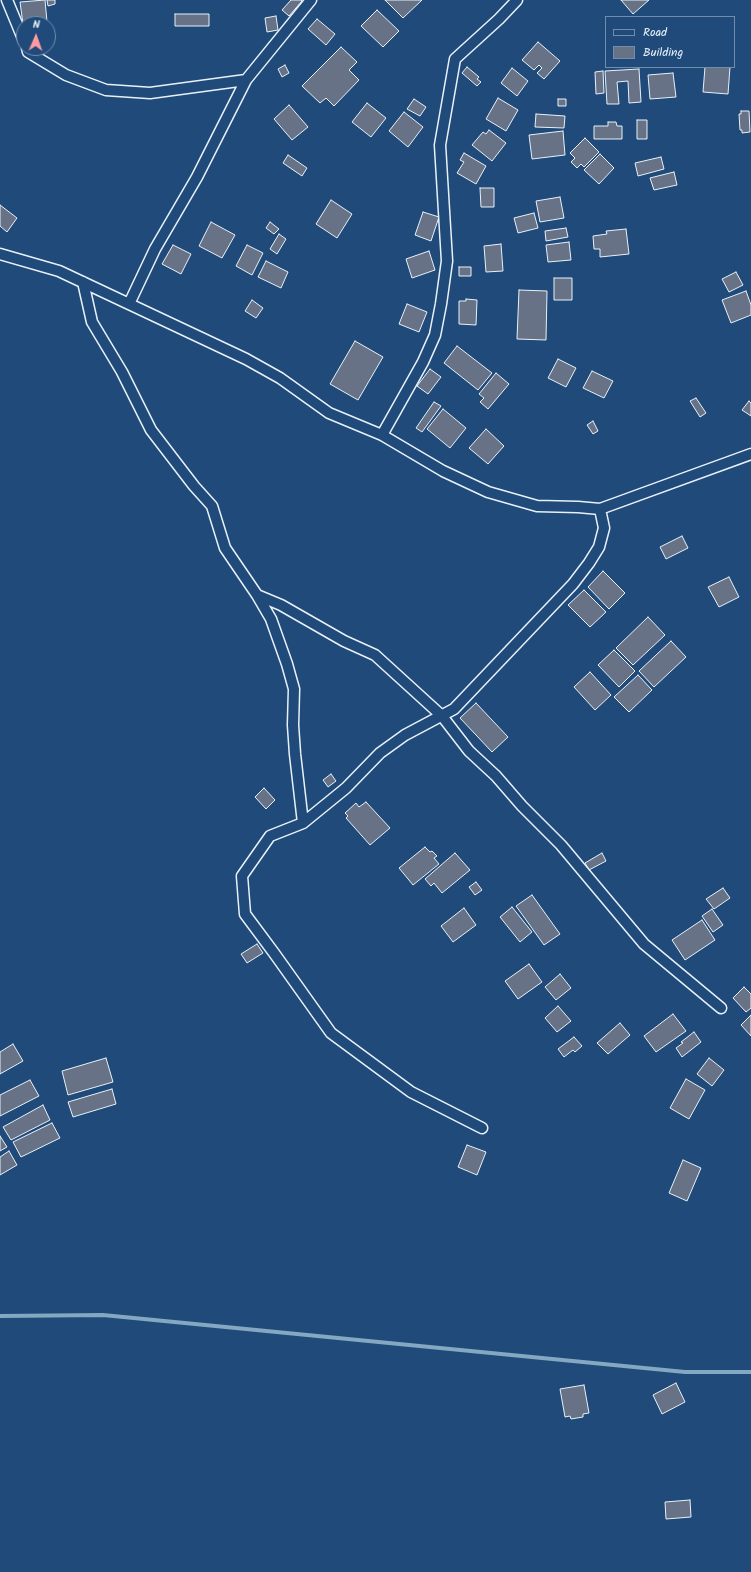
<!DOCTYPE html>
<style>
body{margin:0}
#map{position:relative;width:751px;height:1572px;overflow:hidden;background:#1f4a7a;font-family:Kalam,sans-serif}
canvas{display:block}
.legend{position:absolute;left:605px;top:16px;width:130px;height:52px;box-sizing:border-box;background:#1f4a7a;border:1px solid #6f8dac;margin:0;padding:5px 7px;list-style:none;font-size:12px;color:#e8f1f8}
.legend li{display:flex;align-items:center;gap:8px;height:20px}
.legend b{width:20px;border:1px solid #6f8dac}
.north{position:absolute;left:16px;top:16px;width:40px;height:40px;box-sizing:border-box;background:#1f4a7a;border:1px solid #6f8dac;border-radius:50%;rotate:2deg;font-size:11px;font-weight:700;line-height:16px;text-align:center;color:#e8f1f8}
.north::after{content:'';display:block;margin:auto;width:14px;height:18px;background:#ff9aa2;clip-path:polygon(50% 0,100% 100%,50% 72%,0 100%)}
</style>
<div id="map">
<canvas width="751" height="1572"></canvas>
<ul class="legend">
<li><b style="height:5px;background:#1f4a7a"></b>Road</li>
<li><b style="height:11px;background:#677287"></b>Building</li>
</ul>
<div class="north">N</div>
</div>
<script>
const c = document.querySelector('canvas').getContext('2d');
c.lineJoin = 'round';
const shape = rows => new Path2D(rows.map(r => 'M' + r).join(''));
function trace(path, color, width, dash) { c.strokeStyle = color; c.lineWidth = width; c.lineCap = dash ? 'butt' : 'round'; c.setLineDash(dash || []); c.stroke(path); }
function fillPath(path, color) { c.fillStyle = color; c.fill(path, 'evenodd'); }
const stream = shape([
 [0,1316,103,1315,685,1372,751,1372]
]);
const building = shape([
 [45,0,47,22,23,24,20,2,45,0],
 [47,0,55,0,55,4,48,6,47,0],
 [291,0,301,0,302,1,289,16,282,10,291,0],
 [385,0,422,0,403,18,385,0],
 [621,0,649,0,633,14,621,0],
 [377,10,399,31,383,47,361,26,377,10],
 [175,14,209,14,209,26,175,26,175,14],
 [276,16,278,30,267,32,265,18,276,16],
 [317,19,335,34,326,45,308,29,317,19],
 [538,42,560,61,544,79,537,73,542,68,539,65,534,70,522,60,538,42],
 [341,47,357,62,349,70,359,80,334,106,326,98,320,103,302,86,341,47],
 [285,65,289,73,282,77,278,69,285,65],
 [467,67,479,77,477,79,481,82,477,86,462,73,467,67],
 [705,67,730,67,728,94,703,92,705,67],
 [512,68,528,81,517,96,501,83,512,68],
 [639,69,641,102,629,103,628,81,617,82,619,104,607,104,605,71,639,69],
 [603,71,604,93,596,94,595,72,603,71],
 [673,73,676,97,650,99,648,75,673,73],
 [498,98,518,110,506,131,486,119,498,98],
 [414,99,426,107,420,116,407,109,414,99],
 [558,99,566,99,566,106,558,106,558,99],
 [367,103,386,118,371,137,352,122,367,103],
 [289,105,308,127,292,140,274,119,289,105],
 [741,111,749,111,750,132,742,133,742,130,740,130,739,114,741,114,741,111],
 [404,112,423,127,408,147,389,131,404,112],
 [536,114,565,116,564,128,535,127,536,114],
 [637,120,647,120,647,139,637,139,637,120],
 [608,122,616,122,617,126,622,126,622,139,594,139,594,126,608,126,608,122],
 [489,130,506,143,492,161,472,145,483,132,486,134,489,130],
 [563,131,565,155,532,159,529,135,563,131],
 [585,138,599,152,584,167,581,164,577,168,571,162,575,158,570,153,585,138],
 [464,153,486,166,476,184,457,173,464,162,460,160,464,153],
 [600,154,614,168,599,184,584,170,600,154],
 [288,155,307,168,302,176,283,163,288,155],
 [661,157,664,169,638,176,635,163,661,157],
 [674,172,677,185,654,190,650,178,674,172],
 [480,188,494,188,494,207,481,207,480,188],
 [560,197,564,218,540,222,536,201,560,197],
 [331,200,352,214,337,238,316,224,331,200],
 [0,205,17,218,7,232,0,226,0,205],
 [423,212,439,217,431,241,415,235,423,212],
 [534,213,538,228,518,233,514,218,534,213],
 [211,222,235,235,222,258,199,246,211,222],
 [270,222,279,229,274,234,266,228,270,222],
 [566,228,568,237,546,241,545,231,566,228],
 [626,229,629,254,600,257,600,249,594,249,593,236,607,234,606,231,626,229],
 [279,234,286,239,277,254,270,249,279,234],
 [569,242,571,260,548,262,546,245,569,242],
 [501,244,503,271,486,272,484,246,501,244],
 [173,245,191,254,181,274,162,264,173,245],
 [247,245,263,253,252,275,236,266,247,245],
 [429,251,435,270,412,278,406,259,429,251],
 [266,261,288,272,281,288,258,277,266,261],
 [459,267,471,267,471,276,459,276,459,267],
 [736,272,743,285,729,292,722,279,736,272],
 [554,278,572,278,572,300,554,300,554,278],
 [519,290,547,291,546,340,517,339,519,290],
 [746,291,751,305,751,315,731,323,722,300,746,291],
 [466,299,477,300,476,325,459,324,459,301,466,301,466,299],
 [252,300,263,308,256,318,245,311,252,300],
 [407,304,427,312,419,332,399,324,407,304],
 [355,341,383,357,358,400,330,384,355,341],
 [457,346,492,373,478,390,444,363,457,346],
 [558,359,576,368,566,387,548,378,558,359],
 [430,369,441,377,428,394,417,386,430,369],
 [592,371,613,381,604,398,583,388,592,371],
 [496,373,509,384,488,409,480,402,484,398,479,394,496,373],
 [696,398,706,413,700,417,690,401,696,398],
 [749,401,751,403,751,416,742,410,749,401],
 [434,402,441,406,422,432,416,428,434,402],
 [443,409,466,428,450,448,427,429,443,409],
 [593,421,598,431,593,434,587,425,593,421],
 [486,429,504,446,488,464,469,448,486,429],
 [682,536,688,548,666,559,660,547,682,536],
 [603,571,625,593,609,609,588,587,603,571],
 [729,577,739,597,719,607,708,587,729,577],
 [584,590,606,612,590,627,568,605,584,590],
 [648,617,665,635,633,665,616,648,648,617],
 [671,641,686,657,654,687,639,671,671,641],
 [614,650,635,671,619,687,598,665,614,650],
 [590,672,611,695,595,710,574,687,590,672],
 [638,675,652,690,629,712,614,697,638,675],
 [476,703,508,737,492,752,460,718,476,703],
 [331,774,336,781,328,787,323,780,331,774],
 [264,788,275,800,266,809,255,797,264,788],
 [366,802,390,828,370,845,346,818,348,816,345,813,356,803,359,807,366,802],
 [425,847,430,852,432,851,437,856,434,858,439,864,413,885,399,868,425,847],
 [455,853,470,870,442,893,434,883,431,886,425,879,455,853],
 [602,853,606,861,589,870,585,863,602,853],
 [476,882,482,890,475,895,469,887,476,882],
 [723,888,730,898,714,909,706,899,723,888],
 [532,895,560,934,544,945,516,906,532,895],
 [512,907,532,932,520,942,500,917,512,907],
 [464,908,476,925,453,942,441,926,464,908],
 [712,909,723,925,713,932,702,916,712,909],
 [702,920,715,940,685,960,672,940,702,920],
 [257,944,263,953,247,963,241,954,257,944],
 [529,964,542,982,518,999,505,981,529,964],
 [560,974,571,988,556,1000,545,987,560,974],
 [744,987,751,994,751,1008,746,1012,733,998,744,987],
 [558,1006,571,1021,557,1032,545,1018,558,1006],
 [673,1014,686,1031,656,1052,644,1036,673,1014],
 [751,1015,751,1036,741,1025,751,1015],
 [620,1023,630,1035,608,1054,597,1043,620,1023],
 [694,1032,701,1042,682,1057,676,1048,683,1043,681,1042,694,1032],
 [574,1037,582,1046,575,1052,573,1050,564,1057,558,1049,574,1037],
 [13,1044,23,1061,0,1074,0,1052,13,1044],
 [106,1058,113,1082,68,1095,62,1071,106,1058],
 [709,1058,724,1070,712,1086,697,1074,709,1058],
 [686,1079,705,1090,689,1119,670,1108,686,1079],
 [30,1080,39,1096,0,1116,0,1095,30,1080],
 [112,1089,116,1104,73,1117,68,1102,112,1089],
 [43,1105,50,1120,11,1140,3,1127,43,1105],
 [52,1123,60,1138,21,1157,13,1142,52,1123],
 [0,1136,7,1147,0,1151,0,1136],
 [467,1145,486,1152,477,1175,458,1167,467,1145],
 [9,1151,17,1165,0,1175,0,1157,9,1151],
 [683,1160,701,1168,687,1201,669,1193,683,1160],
 [676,1383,685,1402,662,1414,653,1395,676,1383],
 [584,1385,589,1413,583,1414,583,1417,571,1419,570,1416,565,1417,560,1389,584,1385],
 [690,1500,691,1517,666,1519,665,1502,690,1500]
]);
const street = shape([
 [7,0,24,41],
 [27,48,28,52,66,75,106,90,150,93,246,80],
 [0,254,59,271,246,359,280,378,329,413,382,435,443,471,488,492,537,506,578,507,600,509,751,454],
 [83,282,92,322,122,372,151,430,194,486,212,506,225,548,257,595,281,605,344,641,375,655,442,716,469,751,496,776,522,806,561,845,644,944,721,1008],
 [129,304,155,249,197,177,246,80,311,0],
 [382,435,423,362,435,335,441,304,447,261,440,145,455,59,499,19,517,0],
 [257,595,271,619,287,664,294,689,293,725,295,754,303,823],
 [482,1128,411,1092,331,1033,274,953,245,914,242,876,270,836,303,823,346,788,380,753,405,735,454,709,573,584,589,563,599,547,604,528,600,509]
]);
trace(stream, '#84a7c2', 4);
fillPath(building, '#677287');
trace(building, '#e8f1f8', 1);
trace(street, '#e8f1f8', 13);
trace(street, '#1f4a7a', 10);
</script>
